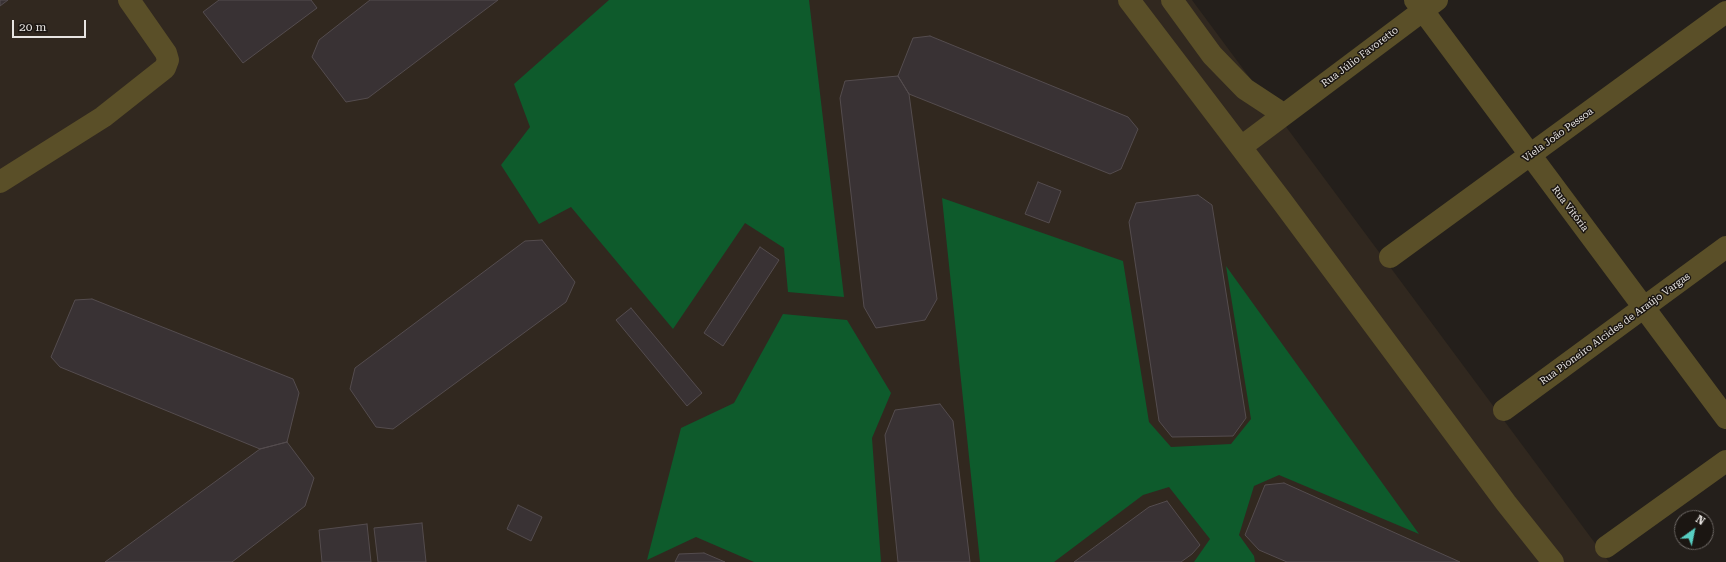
<!DOCTYPE html>
<meta charset="utf-8">
<style>
body{margin:0}
#map{position:relative;width:1726px;height:562px;overflow:hidden;background:#241f1b;font-family:"Roboto Serif",serif}
canvas{display:block}
.north{position:absolute;left:1674px;top:510px;width:40px;height:40px;box-sizing:border-box;background:#1b1612;border:1px solid #6d6865;border-radius:50%;rotate:33deg;font-size:11px;font-weight:700;line-height:16px;text-align:center;color:#e7e4e1}
.north::after{content:'';display:block;margin:auto;width:14px;height:18px;background:#57cec2;clip-path:polygon(50% 0,100% 100%,50% 72%,0 100%)}
.scale{position:absolute;left:12px;top:20px;width:74px;height:18px;box-sizing:border-box;border:2px solid #e7e4e1;border-top:0;padding-left:5px;font-size:12px;line-height:14px;white-space:nowrap;color:#e7e4e1;-webkit-text-stroke:3px #1b1612;paint-order:stroke}
</style>
<div id="map">
<canvas width="1726" height="562"></canvas>
<div class="north">N</div>
<div class="scale">20 m</div>
</div>
<script>
const c = document.querySelector('canvas').getContext('2d');
c.lineJoin = 'round';
function fillPath(path, color) { c.fillStyle = color; c.fill(path, 'evenodd'); }
const shape = rows => new Path2D(rows.map(r => 'M' + r).join(''));
function trace(path, color, width, dash) { c.strokeStyle = color; c.lineWidth = width; c.lineCap = dash ? 'butt' : 'round'; c.setLineDash(dash || []); c.stroke(path); }
function write(font, color, halo, rows, align = 'center') {
  c.font = font + ' "Roboto Serif",serif'; c.lineWidth = 3; c.setLineDash([]); c.textBaseline = 'middle'; c.strokeStyle = halo; c.fillStyle = color; for (const [text, x, y, turn = 0] of rows) {
    c.save(); c.translate(x, y); c.rotate((+turn || 0) * Math.PI / 180); c.textAlign = isNaN(turn) ? turn : align; if (halo) c.strokeText(text, 0, 0); c.fillText(text, 0, 0); c.restore();
  }
}
const built = shape([
 [0,0,1192,0,1609,562,0,562]
]);
const forest = shape([
 [609,0,809,0,844,297,788,292,784,248,745,223,673,329,571,207,539,224,501,165,530,127,514,84],
 [942,198,1123,261,1149,422,1171,447,1231,444,1251,419,1226,266,1419,534,1279,475,1254,486,1239,535,1254,556,1255,562,1194,562,1210,539,1169,487,1143,495,1054,562,980,562],
 [783,314,847,320,891,393,872,438,881,562,754,562,696,537,647,560,681,428,734,403]
]);
const building = shape([
 [0,0,8,0,0,6,0,0],
 [219,0,311,0,317,8,243,63,203,12,219,0],
 [370,0,498,0,368,98,346,102,312,57,319,40,370,0],
 [930,36,1128,117,1138,129,1121,169,1110,174,909,94,898,76,913,38,930,36],
 [898,76,909,94,937,299,925,320,876,328,864,307,840,98,845,81,898,76],
 [1038,182,1061,191,1049,223,1025,214,1038,182],
 [1198,195,1212,205,1246,418,1233,436,1172,437,1159,421,1129,222,1136,203,1198,195],
 [542,240,575,282,566,302,393,429,376,427,350,389,355,368,525,241,542,240],
 [760,247,779,260,723,346,704,333,760,247],
 [92,299,293,379,299,393,287,442,260,449,60,367,51,357,75,300,92,299],
 [631,308,702,393,687,406,616,320,631,308],
 [940,404,953,421,970,562,898,562,885,435,895,410,940,404],
 [287,442,314,478,305,506,232,562,105,562,260,449,287,442],
 [1284,483,1460,562,1287,562,1259,550,1245,535,1265,485,1284,483],
 [1167,501,1200,545,1192,554,1181,562,1074,562,1149,507,1167,501],
 [518,505,542,517,531,541,507,529,518,505],
 [422,523,426,562,378,562,374,528,422,523],
 [367,524,371,562,322,562,319,530,367,524],
 [704,553,725,562,675,562,679,554,704,553]
]);
const minor = shape([
 [1129,0,1281,200,1506,503,1553,562],
 [1172,0,1212,55,1245,89,1283,114],
 [1415,0,1726,418],
 [1241,147,1437,0],
 [0,182,103,117,165,68,168,60,166,53,129,0],
 [1390,257,1726,12],
 [1504,410,1726,247],
 [1606,547,1726,461]
]);
const streetNames = [
 ["Rua Júlio Favoretto",1360,57,-37],
 ["Viela João Pessoa",1558,135,-36],
 ["Rua Vitória",1570,209,53],
 ["Rua Pioneiro Alcides de Araújo Vargas",1615,329,-36]
];
fillPath(built, '#31281f');
fillPath(forest, '#0e5b2c');
fillPath(building, '#393234');
trace(building, '#544c4e', 1);
trace(minor, '#5a4f28', 22);
write('10px', '#e7e4e1', '#1b1612', streetNames);
</script>
